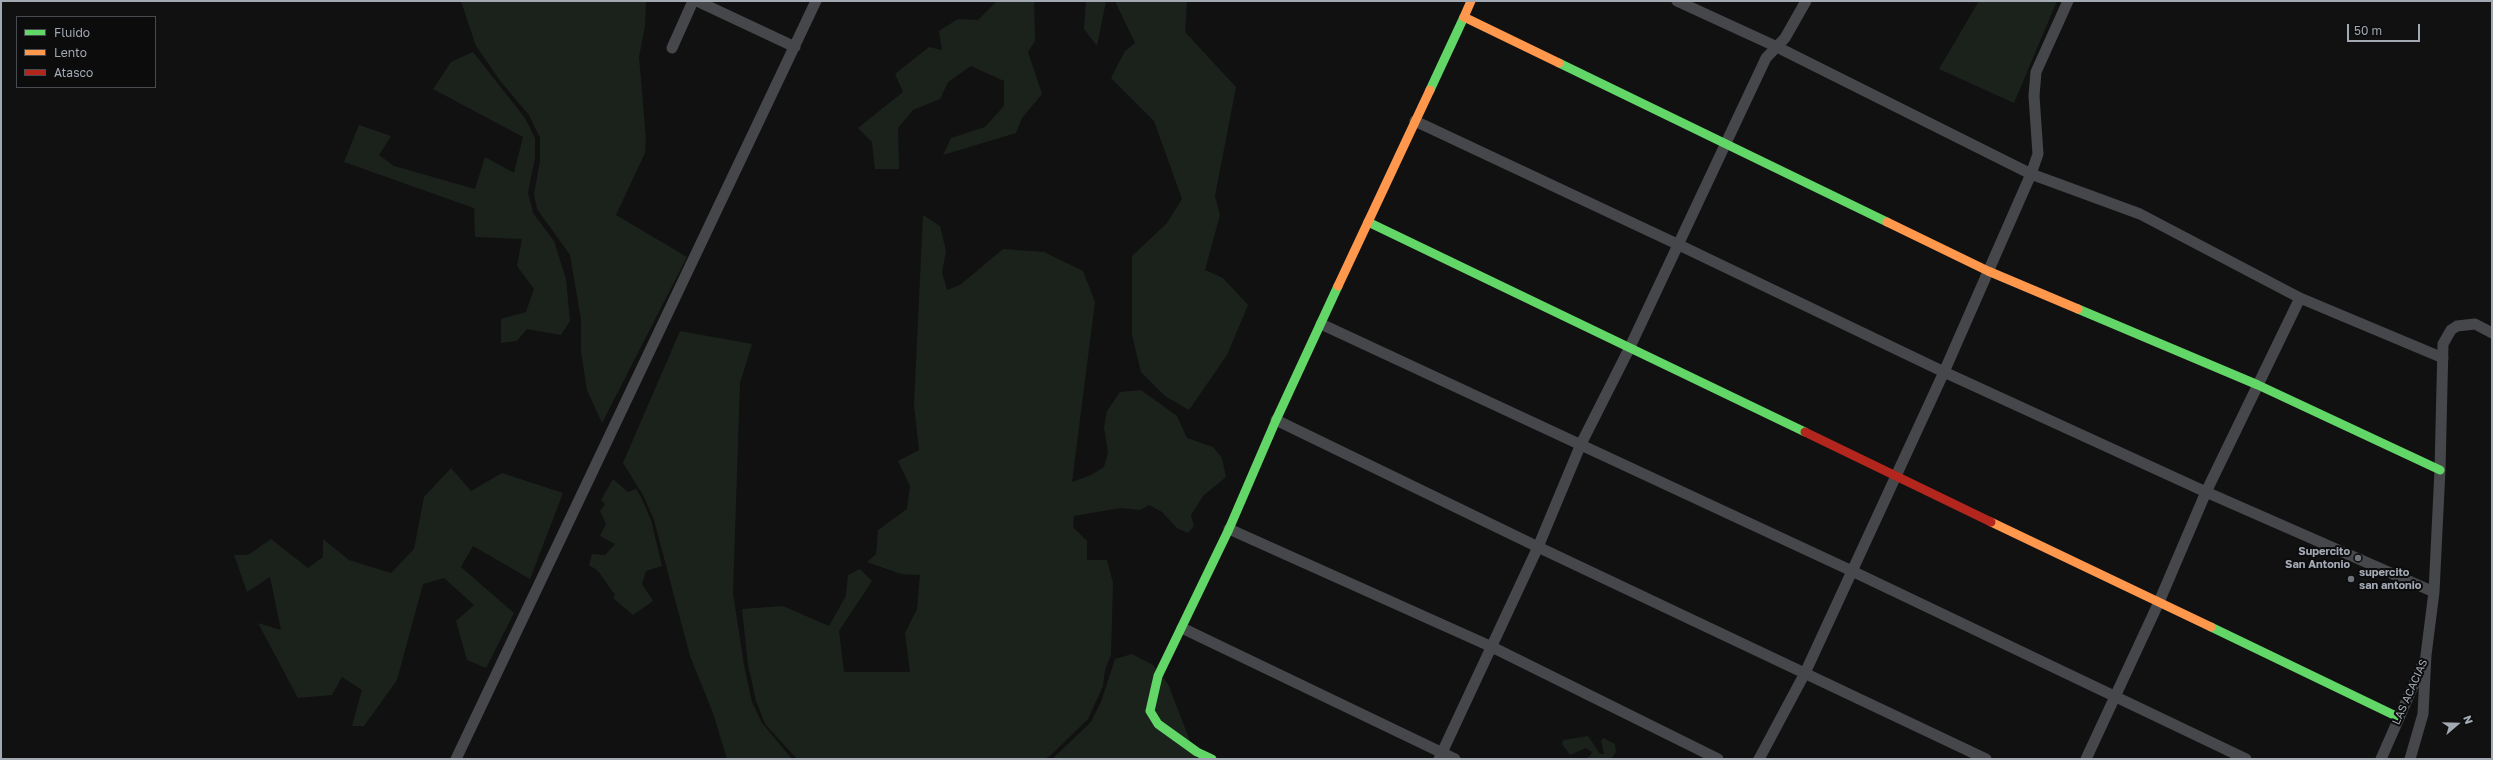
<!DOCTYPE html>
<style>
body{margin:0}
#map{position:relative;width:2493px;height:760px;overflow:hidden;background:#111112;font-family:"Golos Text",sans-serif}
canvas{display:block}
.frame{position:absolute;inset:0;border:2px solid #a2a9b3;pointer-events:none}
.legend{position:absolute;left:16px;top:16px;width:140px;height:72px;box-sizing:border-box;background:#0c0c0d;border:1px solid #484b4f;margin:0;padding:5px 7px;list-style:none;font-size:12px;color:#a2a9b3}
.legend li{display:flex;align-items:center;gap:8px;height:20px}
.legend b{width:20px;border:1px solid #484b4f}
.north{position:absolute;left:2437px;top:704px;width:40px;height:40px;-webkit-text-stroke:3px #0c0c0d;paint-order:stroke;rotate:70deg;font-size:11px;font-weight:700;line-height:16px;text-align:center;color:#a2a9b3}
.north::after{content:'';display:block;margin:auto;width:14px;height:18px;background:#a2a9b3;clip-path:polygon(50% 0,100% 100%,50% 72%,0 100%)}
.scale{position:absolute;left:2347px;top:24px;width:73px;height:18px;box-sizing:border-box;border:2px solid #a2a9b3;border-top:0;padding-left:5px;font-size:12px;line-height:14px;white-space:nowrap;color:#a2a9b3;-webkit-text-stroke:3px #0c0c0d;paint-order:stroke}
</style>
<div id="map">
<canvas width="2493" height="760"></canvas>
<div class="frame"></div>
<ul class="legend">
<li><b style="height:5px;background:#63d668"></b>Fluido</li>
<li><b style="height:5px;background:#ff974d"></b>Lento</li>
<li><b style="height:5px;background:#b3261e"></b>Atasco</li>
</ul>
<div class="north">N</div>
<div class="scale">50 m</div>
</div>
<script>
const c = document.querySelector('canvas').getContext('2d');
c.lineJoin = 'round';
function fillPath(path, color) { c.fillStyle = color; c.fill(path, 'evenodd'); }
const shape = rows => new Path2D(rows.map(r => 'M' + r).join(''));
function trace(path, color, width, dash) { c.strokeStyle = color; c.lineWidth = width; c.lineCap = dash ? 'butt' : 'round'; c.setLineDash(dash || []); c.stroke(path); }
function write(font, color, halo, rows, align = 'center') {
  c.font = font + ' "Golos Text",sans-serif'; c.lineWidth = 4; c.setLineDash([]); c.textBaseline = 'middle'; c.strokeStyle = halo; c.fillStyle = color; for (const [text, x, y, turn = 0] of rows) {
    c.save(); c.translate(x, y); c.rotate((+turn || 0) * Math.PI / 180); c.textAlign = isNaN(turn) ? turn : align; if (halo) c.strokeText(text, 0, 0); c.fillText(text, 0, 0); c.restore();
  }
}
const green = shape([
 [461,1,646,1,645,26,639,57,646,140,645,153,616,215,687,257,602,423,587,390,581,352,581,320,570,255,537,209,534,194,540,161,540,138,529,115,501,82,476,46],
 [997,1,1034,1,1035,41,1028,52,1042,94,1022,118,1016,133,943,155,951,138,985,127,1004,106,1004,81,971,66,948,82,940,99,913,110,898,128,899,169,875,169,872,142,858,128,903,92,895,74,929,47,942,50,939,31,958,19,978,20],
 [1086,1,1106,1,1097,46,1084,29],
 [1115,1,1187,1,1185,32,1236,87,1215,196,1220,215,1205,270,1223,278,1248,305,1227,355,1189,410,1165,396,1141,372,1132,335,1132,256,1167,223,1182,199,1154,121,1111,78,1125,51,1135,43],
 [1979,1,2057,1,2014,103,1939,69],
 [473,52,525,118,535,138,535,158,528,192,533,213,554,241,566,279,570,321,561,335,527,329,517,341,501,343,501,319,526,312,534,289,517,266,522,239,475,237,474,208,344,162,359,125,391,136,379,155,394,166,475,189,485,157,514,173,523,137,433,89,451,62],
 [923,215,940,226,946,251,942,272,947,290,960,285,1003,249,1044,252,1083,271,1095,302,1072,482,1091,475,1104,467,1108,453,1104,427,1107,411,1120,392,1141,390,1177,416,1187,438,1213,447,1222,458,1226,477,1203,496,1191,515,1194,526,1188,533,1177,528,1162,512,1149,505,1140,510,1121,508,1074,516,1073,527,1087,541,1087,560,1107,560,1113,583,1111,655,1105,670,1103,686,1088,719,1050,756,1044,759,797,759,765,724,756,701,748,664,742,609,783,606,829,626,846,596,848,575,860,569,872,581,839,631,844,672,910,672,905,633,917,609,920,575,901,574,867,562,876,554,878,530,907,509,910,486,898,461,919,450,914,405],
 [680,331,752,344,740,383,733,593,744,665,752,702,762,723,792,759,727,759,713,713,690,656,654,520,643,495,623,463],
 [451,468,471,491,502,473,563,493,530,579,473,546,461,567,514,613,486,668,467,660,456,621,474,605,444,578,423,584,397,680,364,726,352,726,362,690,342,677,332,695,298,698,258,623,281,630,270,577,247,592,234,555,248,555,271,539,308,568,323,557,323,539,349,560,391,573,414,549,424,497],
 [613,479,628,492,636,489,641,497,651,520,662,566,646,571,642,584,653,601,633,615,613,598,615,595,598,571,589,565,592,554,605,555,615,544,600,536,606,524,600,511,605,504,601,500],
 [1132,654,1153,665,1168,684,1197,759,1052,759,1091,722,1101,702,1115,659],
 [1588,736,1600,754,1604,754,1601,741,1603,738,1615,744,1616,752,1611,759,1585,759,1590,756,1592,752,1586,748,1570,755,1562,744,1563,740]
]);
const street = shape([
 [697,1,795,47],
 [1677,1,1775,46,2031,174,2140,214,2300,298,2443,358],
 [672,48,693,1],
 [1415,121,1677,244,1944,372,2206,492,2434,592],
 [1321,324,1852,571,2246,759],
 [1276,420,1538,547,1986,759],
 [1229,529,1492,647,1718,759],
 [1182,628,1455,759],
 [456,759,816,1],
 [1439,759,1538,547,1581,444,1629,349,1766,58,1785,38,1806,1],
 [1759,759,1805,673,1944,372,2031,174,2038,154,2034,96,2036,72,2068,1],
 [2086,759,2159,602,2206,492,2300,298],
 [2381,759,2424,661],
 [2410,759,2423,714,2426,655,2434,592,2440,470,2443,344,2451,330,2457,326,2475,324,2492,333]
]);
const fast = shape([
 [1559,63,1887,222],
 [1430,90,1464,17],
 [1368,222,1805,432],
 [2078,309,2258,385,2440,470],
 [2211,627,2398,717],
 [1212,759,1197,752,1158,724,1150,711,1158,676,1229,529,1276,420,1338,286]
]);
const slow = shape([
 [1471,1,1464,17,1559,63],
 [1887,222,1988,271,2078,309],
 [1338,286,1430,90],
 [1991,522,2211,627]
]);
const jam = shape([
 [1805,432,1991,522]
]);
const markers = [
 [2358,558,4,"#6f747b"],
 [2351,579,4,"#6f747b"]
];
const poiNames = [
 ["Supercito",2350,552],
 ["San Antonio",2350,565],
 ["supercito",2359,573,"left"],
 ["san antonio",2359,586,"left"]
];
const streetNames = [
 ["LAS ACACIAS",2410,692,-66]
];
fillPath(green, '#1b221c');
trace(street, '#46474a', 11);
trace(fast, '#63d668', 9);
trace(slow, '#ff974d', 9);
trace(jam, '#b3261e', 9);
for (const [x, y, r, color] of markers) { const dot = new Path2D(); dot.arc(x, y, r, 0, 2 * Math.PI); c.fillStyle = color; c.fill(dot); trace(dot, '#0c0c0d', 1.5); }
write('bold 11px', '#a2a9b3', '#0c0c0d', poiNames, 'right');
write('11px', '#a2a9b3', '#0c0c0d', streetNames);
</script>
